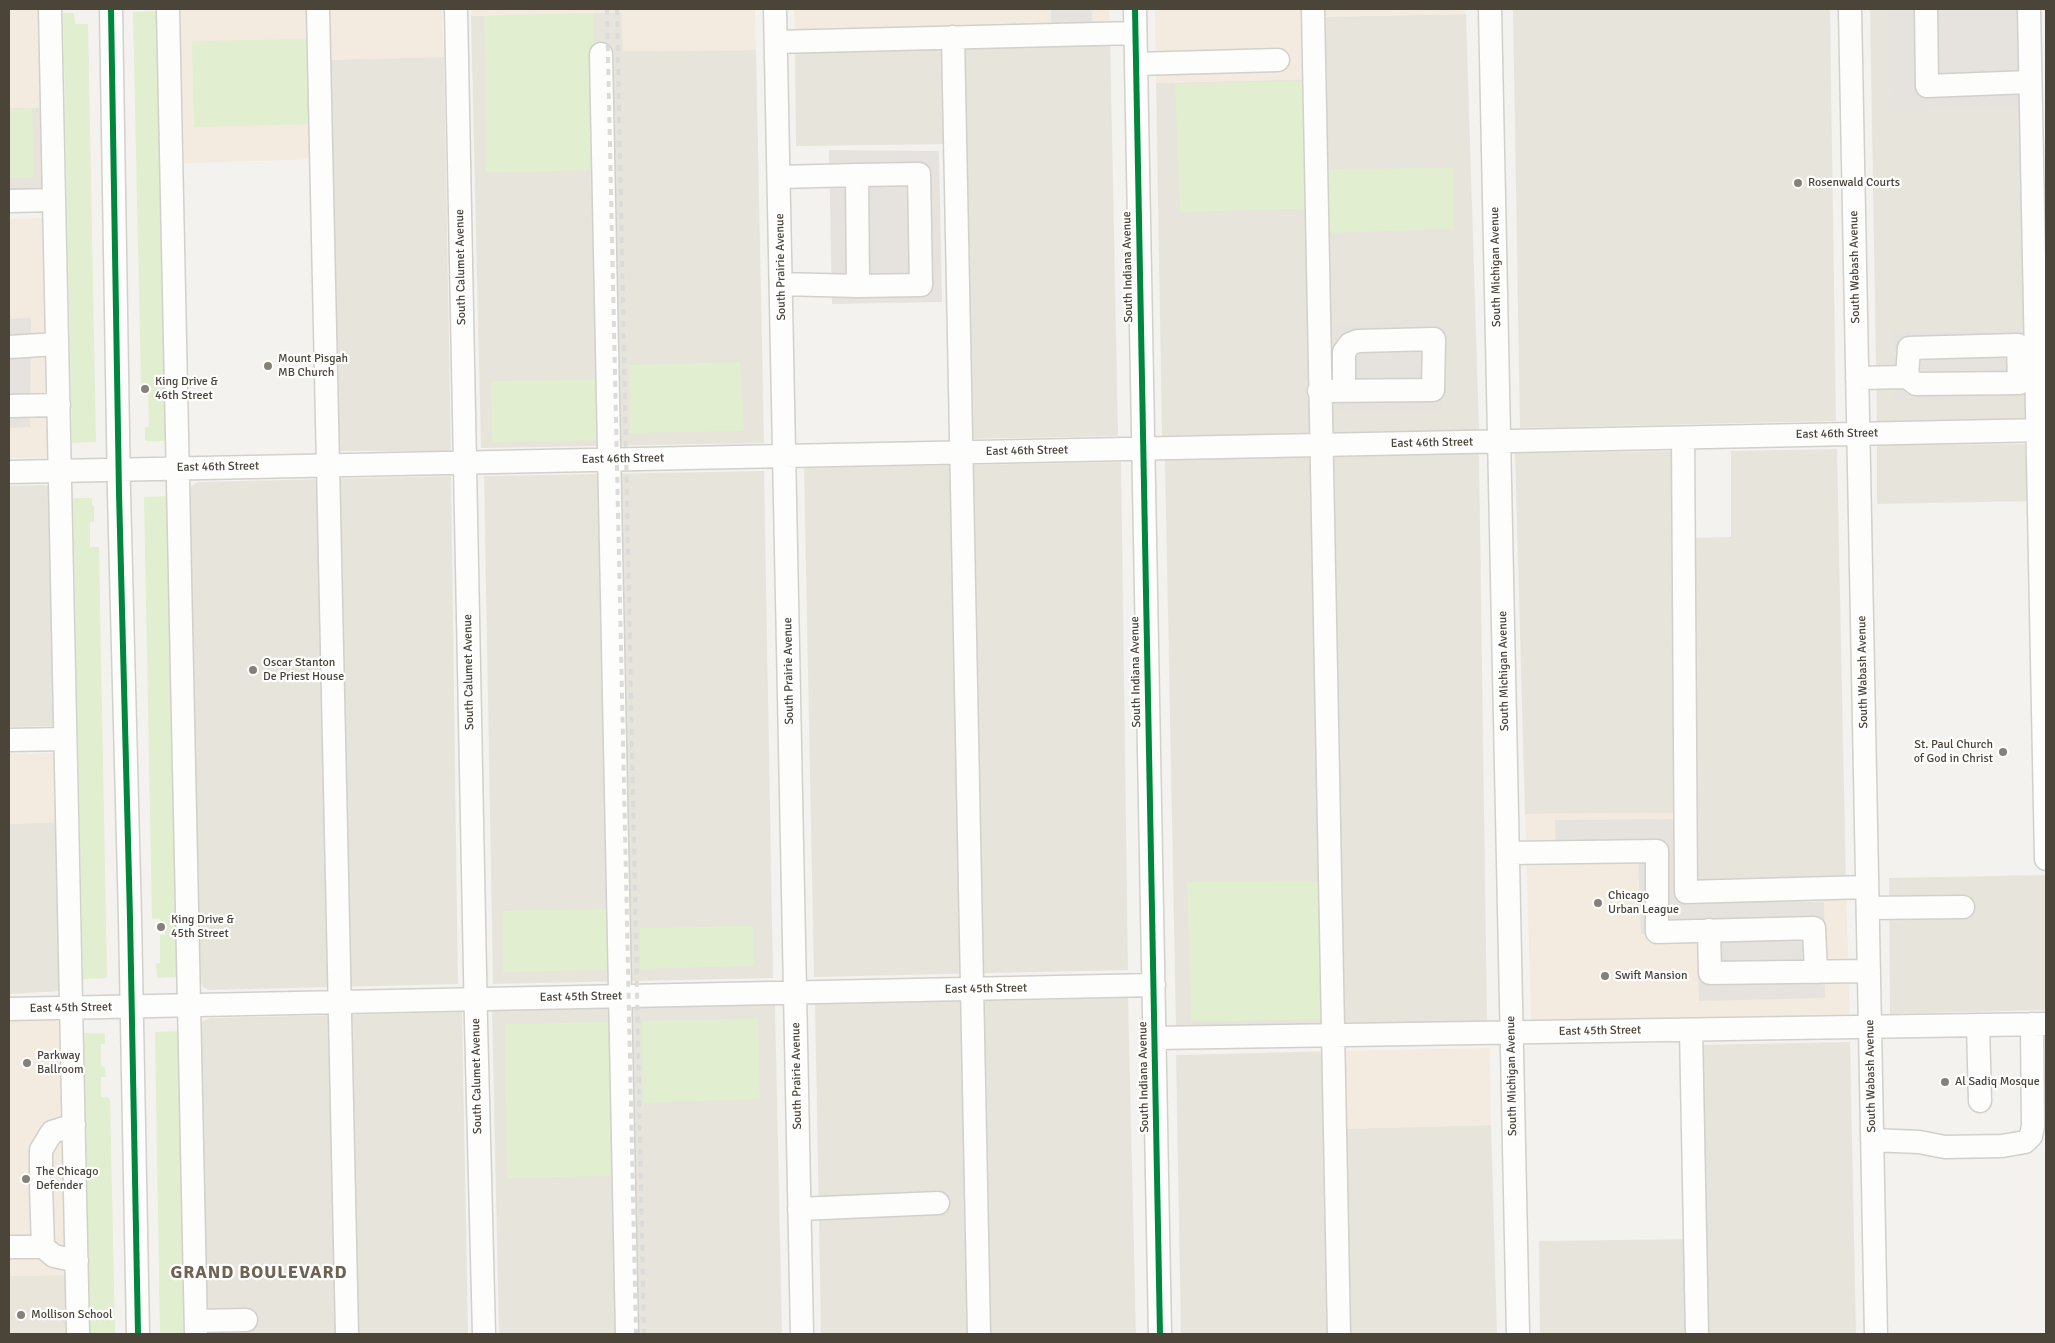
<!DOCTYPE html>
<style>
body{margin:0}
#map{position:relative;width:2055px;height:1343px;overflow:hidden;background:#f4f2ee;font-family:Signika,sans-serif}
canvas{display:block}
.frame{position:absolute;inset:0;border:10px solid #4b4439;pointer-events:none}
</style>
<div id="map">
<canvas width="2055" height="1343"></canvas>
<div class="frame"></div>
</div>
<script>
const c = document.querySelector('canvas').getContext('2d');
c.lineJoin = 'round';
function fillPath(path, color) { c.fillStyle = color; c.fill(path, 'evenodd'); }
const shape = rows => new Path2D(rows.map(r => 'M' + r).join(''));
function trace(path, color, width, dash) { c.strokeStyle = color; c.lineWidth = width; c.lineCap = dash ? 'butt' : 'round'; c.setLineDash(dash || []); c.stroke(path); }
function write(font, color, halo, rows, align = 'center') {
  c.font = font + ' Signika,sans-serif'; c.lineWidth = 4.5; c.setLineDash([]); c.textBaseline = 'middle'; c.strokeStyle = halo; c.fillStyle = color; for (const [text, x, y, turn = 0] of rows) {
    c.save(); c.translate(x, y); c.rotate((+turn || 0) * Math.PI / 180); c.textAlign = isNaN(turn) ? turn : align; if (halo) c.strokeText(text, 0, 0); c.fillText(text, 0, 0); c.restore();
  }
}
const residential = shape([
 [1513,9,1830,9,1836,421,1520,428],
 [1870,9,2029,9,2046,418,1877,422],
 [622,12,623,51,756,50,764,443,481,448,471,16],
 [1466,14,1479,430,1162,436,1156,83,1314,79,1313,17],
 [1110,33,1118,436,961,439,955,144,796,146,795,42],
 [444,57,451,451,329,451,320,60],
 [9,108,45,108,45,191,9,191],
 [2038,444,2039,501,1877,504,1877,445],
 [1837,449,1846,887,1686,892,1685,813,1525,814,1515,453,1683,451,1684,538,1731,537,1731,451],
 [1479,453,1487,1022,1176,1027,1165,460],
 [1121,462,1128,970,814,977,804,468],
 [764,471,773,978,493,984,484,476],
 [451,476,458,984,209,990,203,987,200,980,189,492,191,486,198,482],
 [45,485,51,489,57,726,9,727,9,486],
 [60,822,61,991,9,994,9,824],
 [2046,875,2046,1010,1890,1014,1889,878],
 [1128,998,1136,1334,821,1334,815,1004],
 [775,1004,782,1334,499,1334,492,1009],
 [462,1012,468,1334,207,1334,200,1028,202,1021,210,1018],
 [1850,1042,1856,1334,1540,1334,1539,1241,1695,1239,1691,1045],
 [1334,1051,1335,1129,1491,1125,1497,1334,1181,1334,1176,1055]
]);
const commercial = shape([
 [9,9,41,9,45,108,9,108],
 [179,9,442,9,444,57,320,60,322,159,184,163],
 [471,9,755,9,756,50,623,51,621,12,471,16],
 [794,9,1109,9,1110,33,795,42],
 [1155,9,1465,9,1466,14,1313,17,1314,79,1156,83],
 [48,218,49,455,44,458,9,458,9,219],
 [58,753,60,822,9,824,9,754],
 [1686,813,1686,891,1846,887,1850,1015,1531,1022,1525,814],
 [54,1019,60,1023,70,1275,9,1276,9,1020],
 [1490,1048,1491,1125,1335,1129,1334,1051]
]);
const education = shape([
 [70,1275,71,1334,9,1334,9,1276]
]);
const green = shape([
 [157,11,167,441,145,441,145,427,149,427,148,387,141,387,133,12],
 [63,13,74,13,75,24,88,24,96,442,72,443],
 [593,13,596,170,486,173,484,16],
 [310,39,313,124,194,127,192,41],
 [1303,81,1304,169,1453,168,1453,229,1330,233,1329,208,1180,212,1175,84],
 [32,108,34,177,9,178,9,109],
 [740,362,744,431,630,433,629,365],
 [596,380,599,440,492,443,491,381],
 [168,496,178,977,157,978,156,963,160,963,160,935,165,935,165,922,160,922,160,919,152,919,144,497],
 [73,498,92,498,92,505,94,506,94,522,90,522,90,547,99,547,107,978,83,979],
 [1320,881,1323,1019,1191,1022,1187,882],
 [607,909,609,970,503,972,502,911],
 [753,926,754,966,640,969,640,928],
 [758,1018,760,1099,643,1103,642,1021],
 [616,1022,618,1176,507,1178,505,1024],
 [179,1031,185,1334,160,1334,155,1032],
 [84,1033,105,1033,105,1044,101,1044,101,1066,105,1067,106,1077,101,1077,101,1097,110,1098,115,1334,90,1334]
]);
const parking = shape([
 [1051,9,1092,9,1092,27,1051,28],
 [1887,9,2019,9,2020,108,1889,112],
 [829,150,939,151,942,302,832,304],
 [31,318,30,427,9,428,9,319],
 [1440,319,1442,410,1338,411,1334,323],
 [2025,331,2025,398,1895,401,1893,332],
 [1677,819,1679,902,1824,902,1825,998,1699,1001,1697,936,1641,934,1638,859,1556,853,1555,820]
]);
const minor = shape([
 [50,9,78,1334],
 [111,9,119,493,130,918,138,1334],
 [168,9,196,1334],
 [318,9,347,1334],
 [456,9,476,1022,484,1334],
 [775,9,802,1334],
 [1135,9,1160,1334],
 [1313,9,1339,1334],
 [1490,9,1518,1334],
 [1850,9,1876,1334],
 [1926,9,1927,86,2030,82],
 [2029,9,2046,859],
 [953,37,979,1334],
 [776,42,1135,33],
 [601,54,627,1334],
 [1136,64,1278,60],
 [779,177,857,175,919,174,921,285,858,286,857,175],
 [9,201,54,200],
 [781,284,858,286],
 [9,347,57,344],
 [1857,378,1907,377,1916,384,2019,383,2018,345,1909,348,1907,377],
 [1319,391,1433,390,1434,339,1358,341,1350,344,1344,352,1344,390],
 [9,406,59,405],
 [1683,438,1686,892,1867,887],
 [9,472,2046,430],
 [9,740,65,739],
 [1508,853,1657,851,1657,932,1814,928,1816,972],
 [1868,908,1963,907],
 [1709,930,1710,973,1869,971],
 [9,1009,1154,985],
 [1978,1025,1980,1101],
 [1691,1030,1697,1334],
 [1155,1038,2046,1024],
 [1872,1140,1919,1142,1945,1147,2002,1146,2025,1142,2031,1136,2033,1126,2032,1024],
 [41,1172,41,1150,52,1132,74,1125],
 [41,1186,43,1247,54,1256,77,1261],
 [799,1209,938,1203],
 [9,1247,43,1247],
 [196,1321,246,1320]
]);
const rail = shape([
 [607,9,636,1334],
 [617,9,644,1334]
]);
const cycleway = shape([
 [111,9,119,493,130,918,138,1334],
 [1135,9,1160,1334]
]);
const markers = [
 [1798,183,5,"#868178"],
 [268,366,5,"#868178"],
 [145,389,5,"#868178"],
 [253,670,5,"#868178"],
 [2003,752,5,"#868178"],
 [1598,903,5,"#868178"],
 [161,927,5,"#868178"],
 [1605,976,5,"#868178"],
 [27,1063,5,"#868178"],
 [1945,1082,5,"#868178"],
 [26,1179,5,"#868178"],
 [21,1315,5,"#868178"]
];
const poiNames = [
 ["Rosenwald Courts",1808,183],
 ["Mount Pisgah",278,359],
 ["MB Church",278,373],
 ["King Drive &",155,382],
 ["46th Street",155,396],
 ["Oscar Stanton",263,663],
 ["De Priest House",263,677],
 ["St. Paul Church",1993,745,"right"],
 ["of God in Christ",1993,759,"right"],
 ["Chicago",1608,896],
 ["Urban League",1608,910],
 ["King Drive &",171,920],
 ["45th Street",171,934],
 ["Swift Mansion",1615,976],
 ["Parkway",37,1056],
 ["Ballroom",37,1070],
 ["Al Sadiq Mosque",1955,1082],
 ["The Chicago",36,1172],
 ["Defender",36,1186],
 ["Mollison School",31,1315]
];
const streetNames = [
 ["South Calumet Avenue",461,267,-91],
 ["South Prairie Avenue",781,267,-91],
 ["South Indiana Avenue",1128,267,-91],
 ["South Michigan Avenue",1496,267,-91],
 ["South Wabash Avenue",1855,267,-91],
 ["East 46th Street",1837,434,-1],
 ["East 46th Street",1432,443,-1],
 ["East 46th Street",1027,451,-1],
 ["East 46th Street",623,459,-1],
 ["East 46th Street",218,467,-1],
 ["South Prairie Avenue",789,671,-91],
 ["South Michigan Avenue",1504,671,-91],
 ["South Calumet Avenue",469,672,-91],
 ["South Indiana Avenue",1136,672,-91],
 ["South Wabash Avenue",1863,672,-91],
 ["East 45th Street",986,989,-1],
 ["East 45th Street",581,997,-1],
 ["East 45th Street",71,1008,-1],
 ["East 45th Street",1600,1031,-1],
 ["South Calumet Avenue",477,1076,-91],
 ["South Prairie Avenue",797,1076,-91],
 ["South Michigan Avenue",1512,1076,-91],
 ["South Wabash Avenue",1871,1076,-91],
 ["South Indiana Avenue",1144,1077,-91]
];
const districtNames = [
 ["GRAND BOULEVARD",259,1273]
];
fillPath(residential, '#e7e4dc');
fillPath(commercial, '#f3ebdf');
fillPath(education, '#eae5da');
fillPath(green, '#e1eecf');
fillPath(parking, '#e6e3df');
trace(minor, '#d2d0cb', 25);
trace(minor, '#fdfdfc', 22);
trace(rail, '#dbdbda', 4, [6, 6]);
trace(cycleway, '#00873e', 6);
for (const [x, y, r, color] of markers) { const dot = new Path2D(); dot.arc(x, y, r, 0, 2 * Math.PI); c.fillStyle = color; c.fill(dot); trace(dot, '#fff', 2); }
write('12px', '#4b4439', '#fff', poiNames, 'left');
write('12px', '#4b4439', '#fff', streetNames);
c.letterSpacing = '1px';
write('bold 18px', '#6e6250', '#fff', districtNames);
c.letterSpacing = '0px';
</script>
